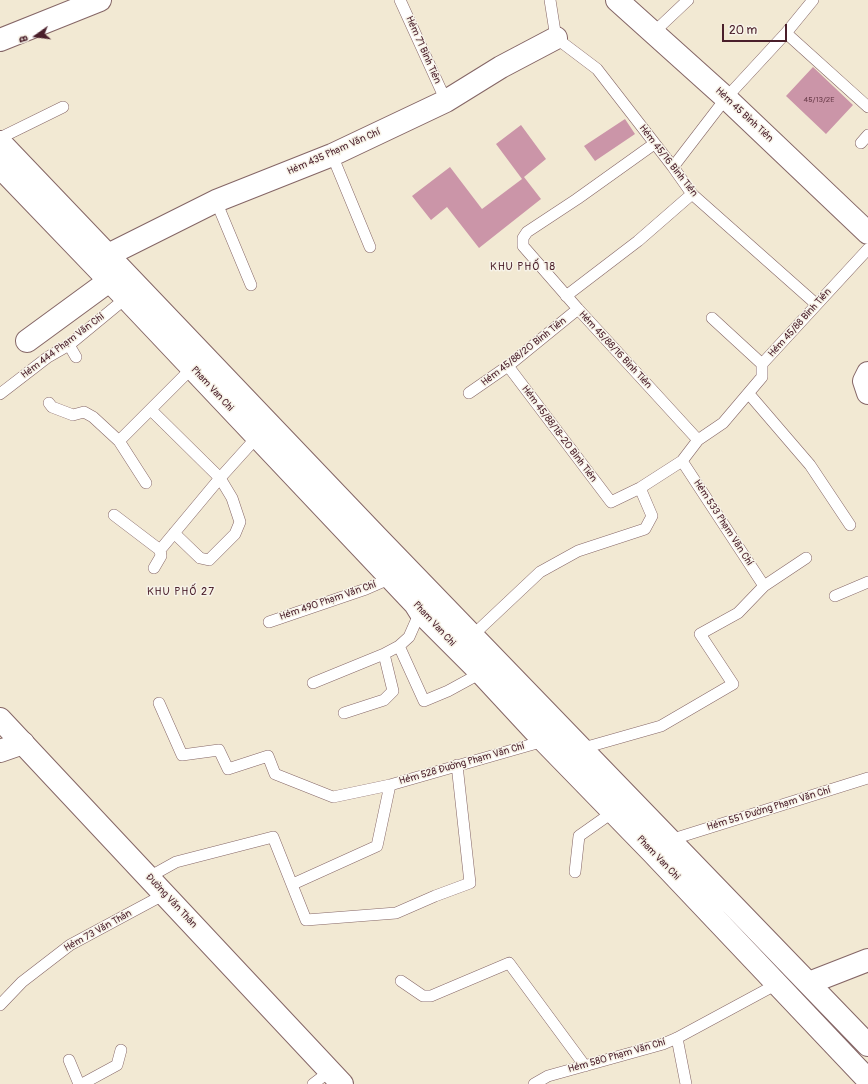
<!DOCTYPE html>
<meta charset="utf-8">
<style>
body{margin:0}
#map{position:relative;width:868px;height:1084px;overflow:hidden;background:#f2e9d3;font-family:Pangolin,sans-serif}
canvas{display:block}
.north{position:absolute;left:16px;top:16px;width:40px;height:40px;-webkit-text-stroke:3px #f7f3e8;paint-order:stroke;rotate:256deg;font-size:11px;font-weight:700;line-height:16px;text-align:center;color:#4a1f2b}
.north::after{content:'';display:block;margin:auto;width:14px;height:18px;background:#4a1f2b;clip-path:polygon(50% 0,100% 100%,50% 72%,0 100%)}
.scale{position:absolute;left:722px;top:24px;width:65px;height:18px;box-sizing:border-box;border:2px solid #4a1f2b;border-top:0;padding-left:5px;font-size:12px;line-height:14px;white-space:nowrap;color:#4a1f2b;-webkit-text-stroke:3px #f7f3e8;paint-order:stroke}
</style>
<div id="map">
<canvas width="868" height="1084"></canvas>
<div class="north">B</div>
<div class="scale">20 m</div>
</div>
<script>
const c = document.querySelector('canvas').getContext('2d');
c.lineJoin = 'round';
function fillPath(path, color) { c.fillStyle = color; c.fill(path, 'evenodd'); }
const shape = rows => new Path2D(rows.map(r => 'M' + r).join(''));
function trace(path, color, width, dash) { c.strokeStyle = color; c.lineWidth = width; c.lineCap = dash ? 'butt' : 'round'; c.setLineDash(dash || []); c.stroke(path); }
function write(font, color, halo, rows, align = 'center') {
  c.font = font + ' Pangolin,sans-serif'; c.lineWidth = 3; c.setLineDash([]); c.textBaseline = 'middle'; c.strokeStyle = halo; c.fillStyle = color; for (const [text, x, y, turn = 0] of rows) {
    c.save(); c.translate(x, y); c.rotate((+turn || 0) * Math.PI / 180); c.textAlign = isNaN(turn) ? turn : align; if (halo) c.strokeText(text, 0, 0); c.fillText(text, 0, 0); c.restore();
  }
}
const building = shape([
 [813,67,853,105,826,134,786,96],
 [625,119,635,134,595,161,584,146],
 [521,125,546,159,524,177,541,199,479,248,447,207,431,220,412,196,450,167,482,209,522,179,496,144]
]);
const lane = shape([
 [400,0,446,101],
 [550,0,556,38,597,69,673,167,692,194,816,304],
 [653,33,688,0],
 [786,33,868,107],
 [0,138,63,107],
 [861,143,868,135],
 [654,144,577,199,527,232,523,238,523,246,578,309,698,440],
 [332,155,370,247],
 [673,167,726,98,786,33,813,0],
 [216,201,251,285],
 [566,296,638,241,692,194],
 [712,318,762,364],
 [69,345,76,357],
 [508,366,611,502,640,488,682,461,698,440,723,423,762,377,762,364,868,249],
 [469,393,508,366,578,309],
 [0,394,48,357,69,345,126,298],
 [749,394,810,465,850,525],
 [49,403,52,407,73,415,84,412,93,417,119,441,146,483],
 [151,410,220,478,232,498,240,522,235,534,209,560,200,558,174,533],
 [119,441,192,368],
 [682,461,764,586],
 [114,515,160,550,161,556,154,568],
 [160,550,220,478,257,437],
 [835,596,868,582],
 [269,622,366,589,389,579],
 [472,636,540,572,578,551,645,529,652,516,640,488],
 [399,646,424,701,448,691,481,673],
 [313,683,384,654,399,646,409,637,420,612],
 [159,703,182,755,219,750,228,769,268,756,275,774,333,797,390,785],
 [344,713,384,700,393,691,384,654],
 [580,749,661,726,733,684,700,634,738,613,764,586,806,558],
 [670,840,868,778],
 [575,872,579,836,613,812],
 [149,877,176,862,273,837,306,920,396,913,435,896,470,883,457,765],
 [293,884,377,846,390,785,544,741],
 [401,981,423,996,431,996,509,963,585,1066],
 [0,1005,22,982,70,945,165,894],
 [677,1038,686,1084],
 [69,1060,79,1084],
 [82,1084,117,1065,121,1050],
 [313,1084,330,1071],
 [534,1084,548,1076,663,1044,677,1038,777,984]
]);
const street = shape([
 [617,0,726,98,868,233],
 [108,255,216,201,332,155,446,101,501,67,556,38],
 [27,341,109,281],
 [868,373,864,381,868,393],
 [0,751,23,743],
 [809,983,868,960]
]);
const secondary = shape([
 [0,40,100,0],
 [0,142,377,537,868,1045],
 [0,167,126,298,415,604,420,612,481,673,544,741,652,852,868,1080],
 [0,719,342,1084]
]);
const numberNames = [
 ["45/13/2E",819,100]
];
const streetNames = [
 ["Hẻm 71 Bình Tiên",423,50,66],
 ["Hẻm 45 Bình Tiên",744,115,43],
 ["Hẻm 435 Phạm Văn Chí",334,152,-24],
 ["Hẻm 45/16 Bình Tiên",668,161,52],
 ["Hẻm 45/88 Bình Tiên",800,323,-48],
 ["Hẻm 444 Phạm Văn Chí",63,346,-37],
 ["Hẻm 45/88/16 Bình Tiên",615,350,47],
 ["Hẻm 45/88/20 Bình Tiên",524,352,-38],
 ["Pham Van Chi",212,389,47],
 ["Hẻm 45/88/18-20 Bình Tiên",559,434,53],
 ["Hẻm 533 Phạm Văn Chí",723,523,57],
 ["Hẻm 490 Phạm Văn Chí",328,601,-19],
 ["Pham Van Chi",434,624,47],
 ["Hẻm 528 Đường Phạm Văn Chí",462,764,-16],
 ["Hẻm 551 Đường Phạm Văn Chí",769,809,-17],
 ["Pham Van Chi",658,858,46],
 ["Đường Văn Thân",171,901,47],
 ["Hẻm 73 Văn Thân",98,931,-29],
 ["Hẻm 580 Phạm Văn Chí",617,1056,-16]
];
const neighbourhoodNames = [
 ["KHU PHỐ 18",523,267],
 ["KHU PHỐ 27",181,592]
];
fillPath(building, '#cb95a8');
trace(lane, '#856666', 12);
trace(street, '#856666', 24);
trace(secondary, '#856666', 24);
trace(lane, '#fff', 11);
trace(street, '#fff', 22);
trace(secondary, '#fff', 22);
write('8px', '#6a3c4a', null, numberNames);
write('10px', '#4a1f2b', '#f7f3e8', streetNames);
c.letterSpacing = '1px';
write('11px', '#4a1f2b', '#f7f3e8', neighbourhoodNames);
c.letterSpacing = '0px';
</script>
